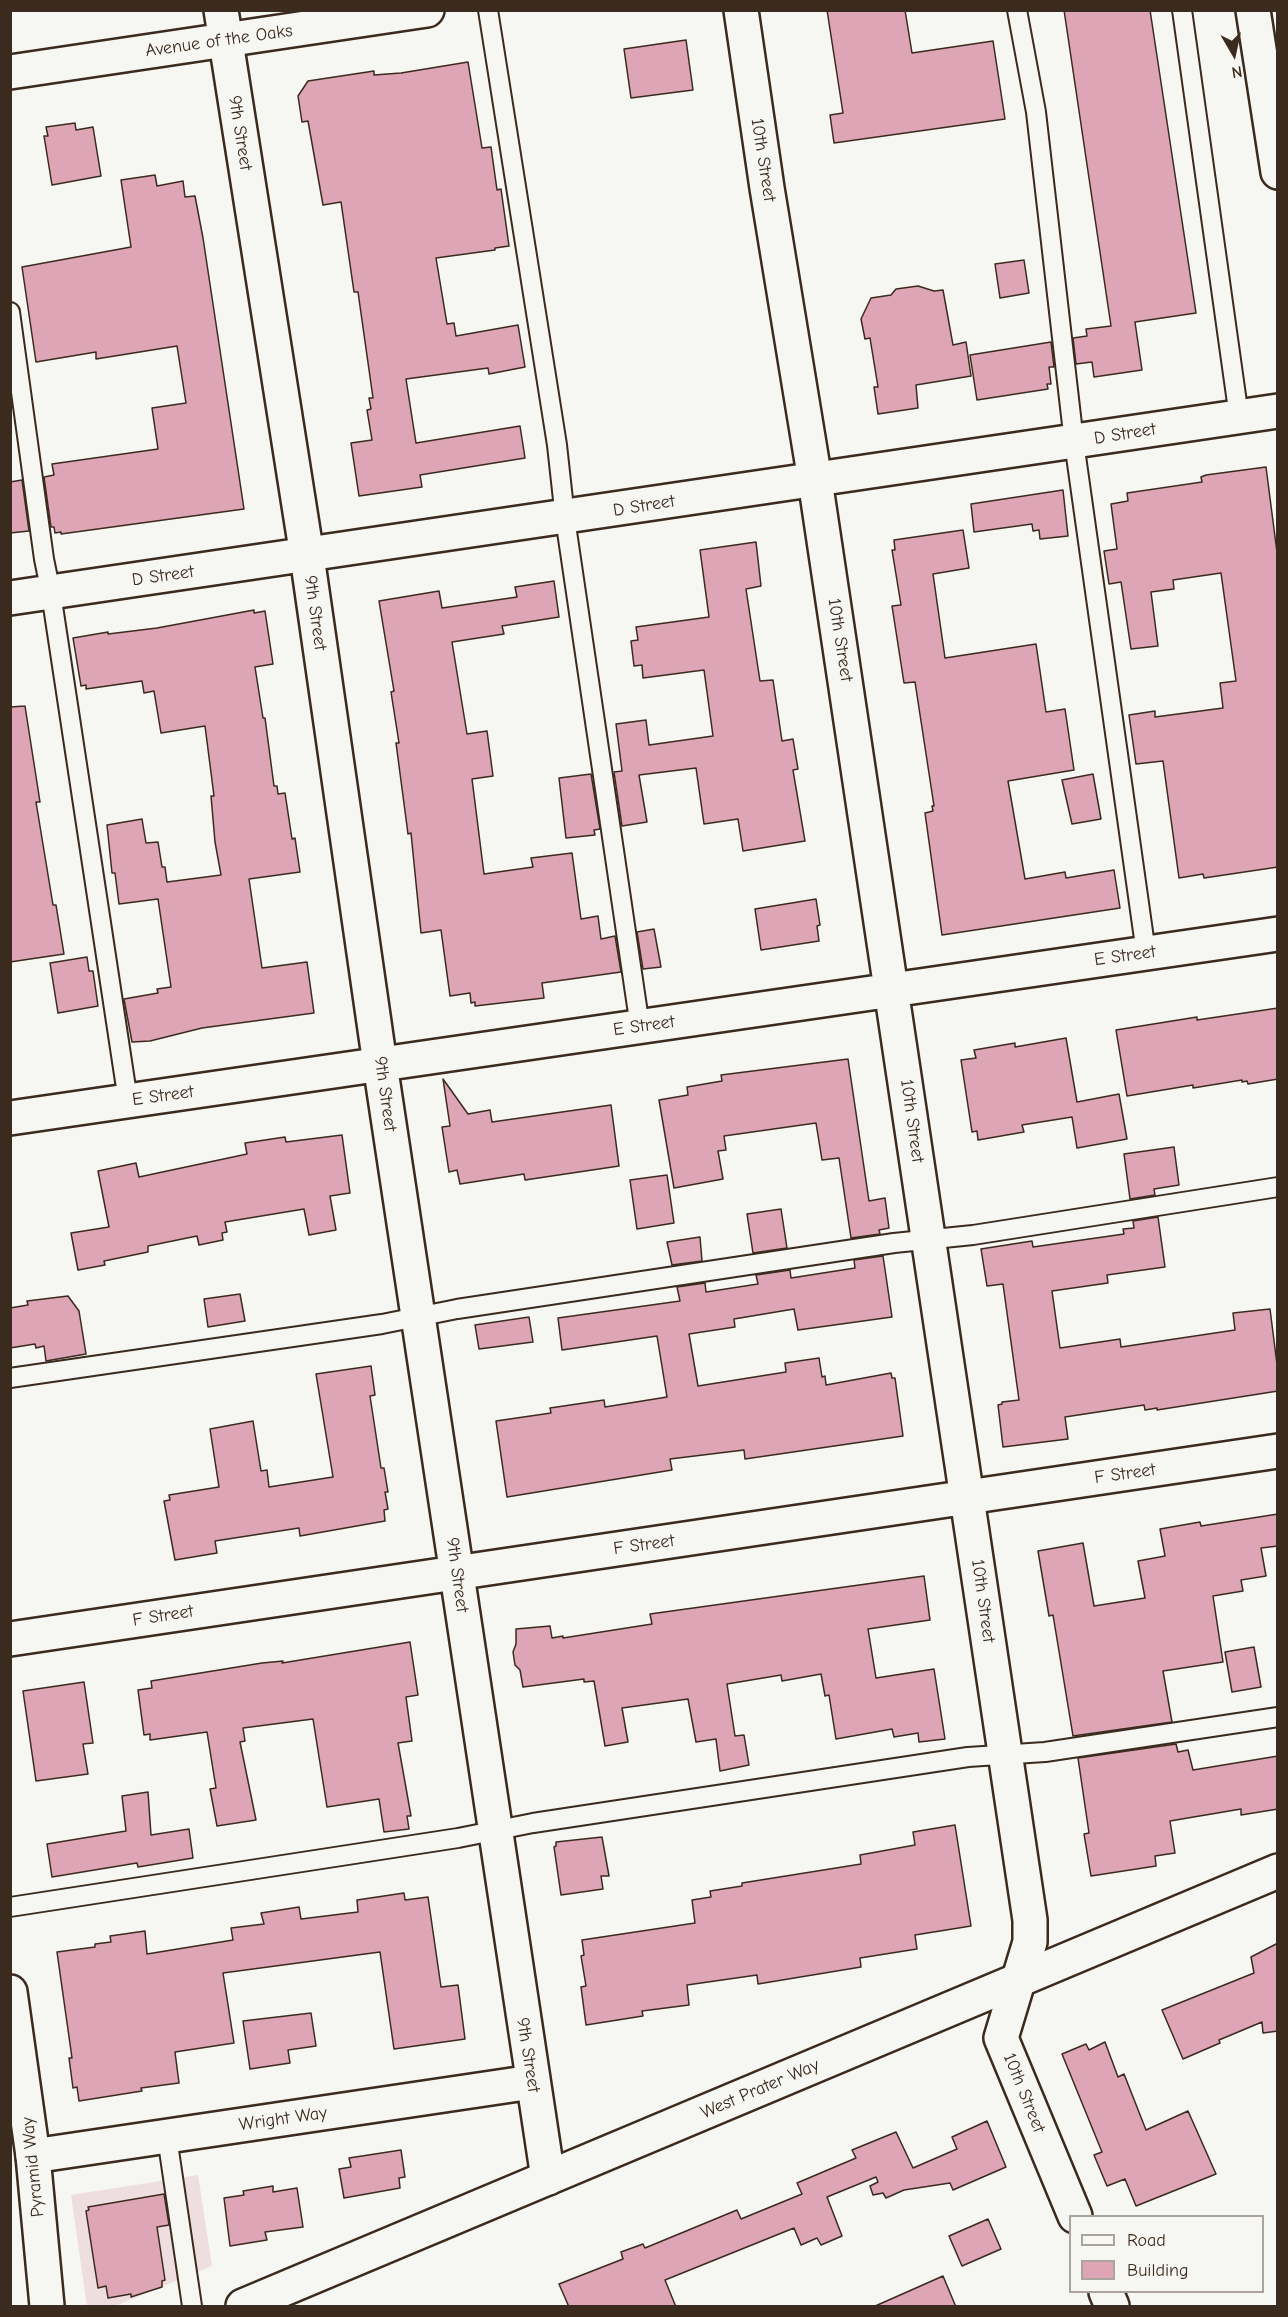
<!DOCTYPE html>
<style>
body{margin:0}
#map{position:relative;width:1288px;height:2317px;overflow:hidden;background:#f6f6f2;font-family:"Comic Neue",sans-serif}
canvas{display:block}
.frame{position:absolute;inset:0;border:12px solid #3b2a1e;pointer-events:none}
.legend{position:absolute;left:1069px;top:2215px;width:195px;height:78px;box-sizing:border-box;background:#f6f6f2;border:2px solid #aba49d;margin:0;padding:8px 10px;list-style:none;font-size:18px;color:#3b2a1e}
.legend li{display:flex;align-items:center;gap:12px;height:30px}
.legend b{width:30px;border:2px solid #aba49d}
.north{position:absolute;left:1204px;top:24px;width:60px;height:60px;-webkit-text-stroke:4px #f6f6f2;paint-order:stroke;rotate:171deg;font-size:16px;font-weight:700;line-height:24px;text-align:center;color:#3b2a1e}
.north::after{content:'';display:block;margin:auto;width:21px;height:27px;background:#3b2a1e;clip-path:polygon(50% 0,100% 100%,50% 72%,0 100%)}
</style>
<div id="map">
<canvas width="1288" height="2317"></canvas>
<div class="frame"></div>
<ul class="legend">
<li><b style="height:8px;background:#f6f6f2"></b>Road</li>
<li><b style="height:16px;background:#dea5b7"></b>Building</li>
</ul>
<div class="north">N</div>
</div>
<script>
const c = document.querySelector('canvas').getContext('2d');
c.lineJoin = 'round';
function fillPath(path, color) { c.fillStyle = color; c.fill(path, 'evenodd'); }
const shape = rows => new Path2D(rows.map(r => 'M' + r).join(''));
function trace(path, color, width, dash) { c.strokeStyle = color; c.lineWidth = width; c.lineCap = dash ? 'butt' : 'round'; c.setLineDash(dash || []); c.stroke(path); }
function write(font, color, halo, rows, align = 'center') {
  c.font = font + ' "Comic Neue",sans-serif'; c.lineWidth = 4.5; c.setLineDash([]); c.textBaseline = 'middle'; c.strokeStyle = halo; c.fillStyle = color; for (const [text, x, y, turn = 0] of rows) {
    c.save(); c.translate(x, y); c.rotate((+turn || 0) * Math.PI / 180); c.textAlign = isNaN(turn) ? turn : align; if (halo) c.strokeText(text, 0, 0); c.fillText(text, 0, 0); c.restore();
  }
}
const built = shape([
 [198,2175,212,2266,115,2306,87,2306,71,2195]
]);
const building = shape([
 [827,10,905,10,912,53,993,41,1005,119,834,143,830,115,843,113,827,10],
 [1064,10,1150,10,1196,313,1135,322,1142,370,1094,377,1092,362,1076,364,1073,338,1087,336,1086,329,1111,326,1064,10],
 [686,40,693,90,631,98,624,49,686,40],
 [468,62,482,148,491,147,497,190,501,189,509,246,495,248,495,250,436,258,447,324,454,323,456,336,518,325,525,367,489,374,488,368,406,379,416,443,520,426,525,458,420,475,422,487,359,496,351,443,372,440,367,410,371,409,369,398,373,398,358,292,354,292,341,202,323,205,308,121,302,122,298,96,308,81,374,71,374,75,401,73,468,62],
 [75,123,76,130,93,127,101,176,52,185,44,136,48,136,46,127,75,123],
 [155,175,157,186,183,181,185,197,195,196,203,238,244,509,61,534,61,532,55,533,54,527,51,527,44,477,54,475,52,464,158,449,152,408,186,403,177,346,96,359,96,352,36,362,22,267,131,247,121,180,155,175],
 [1024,260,1029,293,1000,298,995,264,1024,260],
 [918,286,934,291,943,290,953,345,966,342,971,376,916,385,918,408,878,414,874,387,878,387,870,338,865,339,861,319,871,298,891,295,896,289,918,286],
 [1051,342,1054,367,1049,367,1051,384,1047,384,1048,389,977,400,970,355,1051,342],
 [1266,467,1278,560,1278,867,1204,878,1203,874,1179,878,1163,761,1136,764,1129,715,1155,711,1155,717,1223,708,1220,683,1236,681,1221,573,1173,580,1174,589,1151,592,1158,646,1131,649,1121,582,1109,584,1104,551,1117,549,1111,504,1128,501,1127,493,1202,482,1201,477,1206,475,1266,467],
 [22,480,29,531,10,533,10,482,22,480],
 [1063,490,1068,536,1040,539,1039,530,1033,531,1032,524,974,532,971,504,1063,490],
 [963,530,969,568,933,574,945,658,1036,644,1046,712,1065,709,1074,770,1008,781,1025,879,1065,872,1066,878,1114,870,1120,908,942,935,925,813,933,811,932,806,934,806,915,682,904,683,892,606,901,605,892,550,895,550,894,540,963,530],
 [756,542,761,586,746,589,760,681,773,680,782,741,793,739,798,769,793,770,805,841,743,851,738,819,704,824,696,768,639,775,647,822,622,826,614,772,622,771,616,724,646,720,649,745,713,736,704,670,643,678,642,665,634,666,631,641,638,640,636,627,709,617,700,550,756,542],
 [554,581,559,617,502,626,504,634,452,642,467,734,487,731,493,776,472,779,484,874,533,867,531,858,572,853,581,919,598,916,601,939,615,936,621,972,542,983,544,998,475,1006,475,1002,471,1003,470,993,450,996,441,930,421,933,411,833,408,834,396,743,399,743,391,692,394,691,379,601,439,591,442,608,517,597,515,587,554,581],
 [254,610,254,613,265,611,273,664,255,667,263,718,265,718,274,786,277,786,278,794,285,793,292,839,295,838,300,872,249,879,262,968,307,962,314,1013,202,1028,150,1041,132,1042,124,999,158,993,157,989,171,987,158,899,119,904,115,873,112,873,107,825,142,819,146,843,158,842,162,867,165,867,167,882,221,875,215,842,211,796,214,796,205,726,161,733,154,691,144,693,142,681,86,689,86,685,81,686,73,638,108,632,108,634,157,628,254,610],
 [25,706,40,802,36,802,53,905,56,905,64,954,10,962,10,707,25,706],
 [591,774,600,829,594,830,595,835,566,838,559,778,591,774],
 [1093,774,1101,819,1072,824,1062,780,1093,774],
 [816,899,820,925,817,926,819,941,761,950,755,909,816,899],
 [654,929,661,967,643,969,637,932,654,929],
 [87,957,89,971,93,971,98,1006,58,1013,50,963,87,957],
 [1278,1008,1278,1079,1248,1084,1247,1081,1242,1082,1242,1080,1193,1088,1193,1085,1127,1096,1116,1030,1197,1017,1197,1020,1278,1008],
 [1066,1038,1077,1102,1119,1094,1127,1139,1077,1148,1072,1117,1022,1125,1024,1132,978,1140,977,1131,972,1132,961,1060,976,1058,974,1050,1015,1043,1015,1047,1066,1038],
 [848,1059,869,1201,885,1198,889,1228,879,1230,880,1234,851,1238,839,1158,822,1160,816,1123,724,1136,726,1150,718,1151,723,1179,674,1188,659,1100,688,1095,687,1087,722,1081,721,1075,848,1059],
 [443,1079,468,1114,490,1110,492,1122,611,1105,619,1166,525,1180,524,1174,460,1184,457,1170,449,1172,442,1127,450,1126,443,1079],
 [342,1135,350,1193,330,1196,336,1230,309,1235,304,1209,225,1222,227,1232,222,1233,223,1240,199,1245,197,1236,148,1246,148,1252,104,1261,105,1265,78,1270,71,1233,109,1227,98,1171,136,1163,139,1177,247,1154,245,1143,285,1137,286,1142,342,1135],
 [1174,1147,1179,1185,1154,1189,1155,1195,1130,1199,1124,1154,1174,1147],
 [667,1175,674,1223,637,1229,630,1180,667,1175],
 [781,1209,787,1248,753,1253,747,1214,781,1209],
 [1158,1217,1165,1267,1107,1275,1108,1283,1052,1291,1060,1348,1120,1339,1121,1347,1235,1330,1233,1313,1270,1309,1278,1372,1278,1391,1157,1410,1157,1408,1145,1410,1144,1405,1065,1417,1068,1439,1003,1447,998,1405,1002,1404,1002,1402,1019,1400,1003,1284,987,1286,981,1249,1032,1241,1033,1247,1124,1234,1123,1229,1134,1228,1133,1221,1158,1217],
 [700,1237,702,1261,672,1265,667,1242,700,1237],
 [883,1256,892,1317,798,1330,794,1309,734,1319,735,1327,689,1334,698,1386,786,1372,785,1363,819,1358,822,1377,825,1376,826,1385,891,1373,892,1378,895,1378,903,1436,745,1459,744,1450,670,1459,672,1470,507,1497,496,1421,551,1413,550,1408,604,1400,605,1407,667,1397,657,1336,562,1350,558,1318,680,1301,677,1287,705,1283,706,1292,758,1284,756,1275,790,1270,791,1278,855,1268,854,1260,883,1256],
 [240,1294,245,1321,208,1327,204,1299,240,1294],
 [68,1296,79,1311,86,1354,46,1361,44,1346,36,1348,35,1344,10,1348,10,1308,28,1305,27,1301,68,1296],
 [529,1317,533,1342,479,1349,475,1325,529,1317],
 [371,1366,375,1395,370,1396,381,1468,384,1468,388,1492,385,1492,388,1509,384,1510,385,1521,300,1536,299,1528,215,1541,217,1553,175,1560,164,1501,170,1500,169,1495,219,1487,210,1429,253,1421,261,1471,267,1470,269,1487,333,1477,316,1374,371,1366],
 [1278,1514,1278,1546,1261,1548,1266,1576,1241,1580,1243,1591,1213,1596,1223,1662,1163,1671,1172,1722,1073,1736,1053,1615,1049,1616,1038,1551,1083,1543,1094,1606,1145,1598,1138,1561,1165,1556,1160,1529,1200,1522,1201,1526,1278,1514],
 [924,1576,930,1620,868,1629,876,1678,934,1669,945,1739,919,1742,918,1733,894,1737,892,1729,836,1739,829,1695,825,1696,821,1674,782,1681,781,1675,727,1684,735,1736,744,1735,749,1765,720,1771,716,1739,696,1742,688,1699,622,1708,628,1742,605,1746,594,1681,584,1682,584,1679,523,1687,520,1670,515,1665,513,1652,516,1644,516,1629,550,1626,552,1638,563,1636,563,1638,652,1624,650,1614,924,1576],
 [410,1642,418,1695,406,1697,412,1741,398,1743,411,1816,407,1816,409,1829,384,1832,379,1799,327,1807,313,1719,243,1728,245,1741,240,1742,256,1820,217,1826,210,1789,216,1788,207,1732,150,1740,150,1734,144,1735,138,1690,152,1688,151,1681,262,1663,283,1661,282,1663,410,1642],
 [1254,1647,1261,1687,1232,1692,1225,1652,1254,1647],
 [84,1682,93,1743,83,1744,88,1774,36,1781,23,1691,84,1682],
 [1176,1744,1178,1752,1188,1750,1193,1770,1278,1756,1278,1809,1241,1815,1241,1809,1170,1821,1175,1853,1155,1856,1156,1866,1091,1876,1084,1834,1089,1833,1078,1758,1176,1744],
 [148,1792,151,1835,189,1829,193,1858,138,1867,137,1863,52,1877,47,1844,126,1831,122,1796,148,1792],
 [955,1825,971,1926,915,1935,917,1949,860,1958,861,1967,758,1984,757,1975,687,1985,689,2005,642,2011,643,2016,586,2025,581,1987,586,1986,581,1956,584,1955,582,1940,695,1923,692,1900,711,1897,710,1891,742,1886,742,1883,861,1864,860,1855,915,1845,913,1832,955,1825],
 [602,1837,609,1876,601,1876,603,1889,561,1895,554,1847,556,1846,556,1842,602,1837],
 [404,1893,405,1900,428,1897,441,1987,458,1985,465,2039,394,2049,380,1952,223,1973,234,2043,175,2052,179,2083,141,2088,142,2091,79,2101,77,2087,73,2088,69,2058,72,2058,57,1952,95,1947,95,1944,111,1942,110,1936,145,1931,147,1954,233,1940,231,1928,264,1924,261,1913,299,1907,301,1919,358,1912,357,1900,404,1893],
 [1278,1943,1278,2031,1263,2033,1262,2022,1219,2040,1220,2043,1183,2059,1162,2010,1254,1973,1251,1957,1278,1943],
 [311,2013,316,2046,288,2050,290,2063,250,2069,243,2021,311,2013],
 [1105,2042,1118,2077,1124,2074,1146,2130,1188,2111,1216,2174,1136,2206,1125,2179,1107,2186,1094,2155,1102,2152,1062,2054,1086,2044,1089,2050,1105,2042],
 [987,2121,1006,2167,953,2190,950,2183,904,2190,886,2198,883,2193,873,2195,870,2186,878,2182,876,2177,827,2197,842,2236,821,2245,817,2238,801,2245,794,2228,665,2280,676,2307,569,2307,559,2284,623,2259,621,2252,643,2244,645,2248,737,2210,741,2219,802,2194,797,2183,856,2158,852,2150,896,2132,913,2168,957,2149,952,2137,987,2121],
 [401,2150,405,2177,399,2178,400,2188,344,2198,339,2169,351,2167,349,2158,401,2150],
 [273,2186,273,2192,297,2188,303,2227,265,2232,267,2240,230,2246,224,2198,244,2195,243,2191,273,2186],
 [164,2194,169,2225,157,2227,165,2280,162,2281,162,2287,131,2297,131,2294,108,2298,106,2286,98,2288,86,2211,89,2210,88,2207,164,2194],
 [988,2219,1001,2249,962,2266,949,2236,988,2219],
 [943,2276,956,2307,873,2307,943,2276]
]);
const lane = shape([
 [488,10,557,445,565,518,640,1027],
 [1017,10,1036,112,1074,442,1146,953],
 [1182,10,1239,417],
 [10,312,44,559,51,593,128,1101],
 [10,1378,382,1324,457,1309,894,1243,973,1235,1278,1187],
 [10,1907,458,1838,533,1823,968,1757,1045,1752,1278,1717],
 [167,2137,192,2306]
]);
const street = shape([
 [221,10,307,556,380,1064,548,2178],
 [741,10,767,188,815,480,1030,1920,1030,1942,1001,2038,1075,2216],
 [10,598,1278,411],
 [10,1118,1278,934],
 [10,1639,1278,1451],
 [33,2156,532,2082],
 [1106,2292,1112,2306]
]);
const secondary = shape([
 [1253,10,1278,172],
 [10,72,427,10],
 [243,2306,1278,1871]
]);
const primary = shape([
 [10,1992,33,2156,47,2306]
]);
const streetNames = [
 ["Avenue of the Oaks",219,41,-8],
 ["9th Street",240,133,81],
 ["10th Street",763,160,81],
 ["D Street",1125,434,-9],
 ["D Street",644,506,-9],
 ["D Street",163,576,-8],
 ["9th Street",315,613,82],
 ["10th Street",840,640,81],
 ["E Street",1125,956,-8],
 ["E Street",644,1026,-8],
 ["9th Street",385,1094,82],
 ["E Street",163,1096,-8],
 ["10th Street",912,1121,82],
 ["F Street",1125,1474,-8],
 ["F Street",644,1545,-8],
 ["9th Street",457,1575,82],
 ["10th Street",983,1601,82],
 ["F Street",163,1616,-9],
 ["9th Street",528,2055,81],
 ["West Prater Way",760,2089,-23],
 ["10th Street",1024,2093,68],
 ["Wright Way",283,2119,-8],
 ["Pyramid Way",33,2167,-96]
];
fillPath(built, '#efdee0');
fillPath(building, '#dea5b7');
trace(building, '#3b2a1e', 1.5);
trace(lane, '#3b2a1e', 22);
trace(street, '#3b2a1e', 38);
trace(secondary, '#3b2a1e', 38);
trace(primary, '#3b2a1e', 38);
trace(lane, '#f6f6f2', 18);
trace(street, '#f6f6f2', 33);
trace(secondary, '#f6f6f2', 33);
trace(primary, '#f6f6f2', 33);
write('18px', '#3b2a1e', '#f6f6f2', streetNames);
</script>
